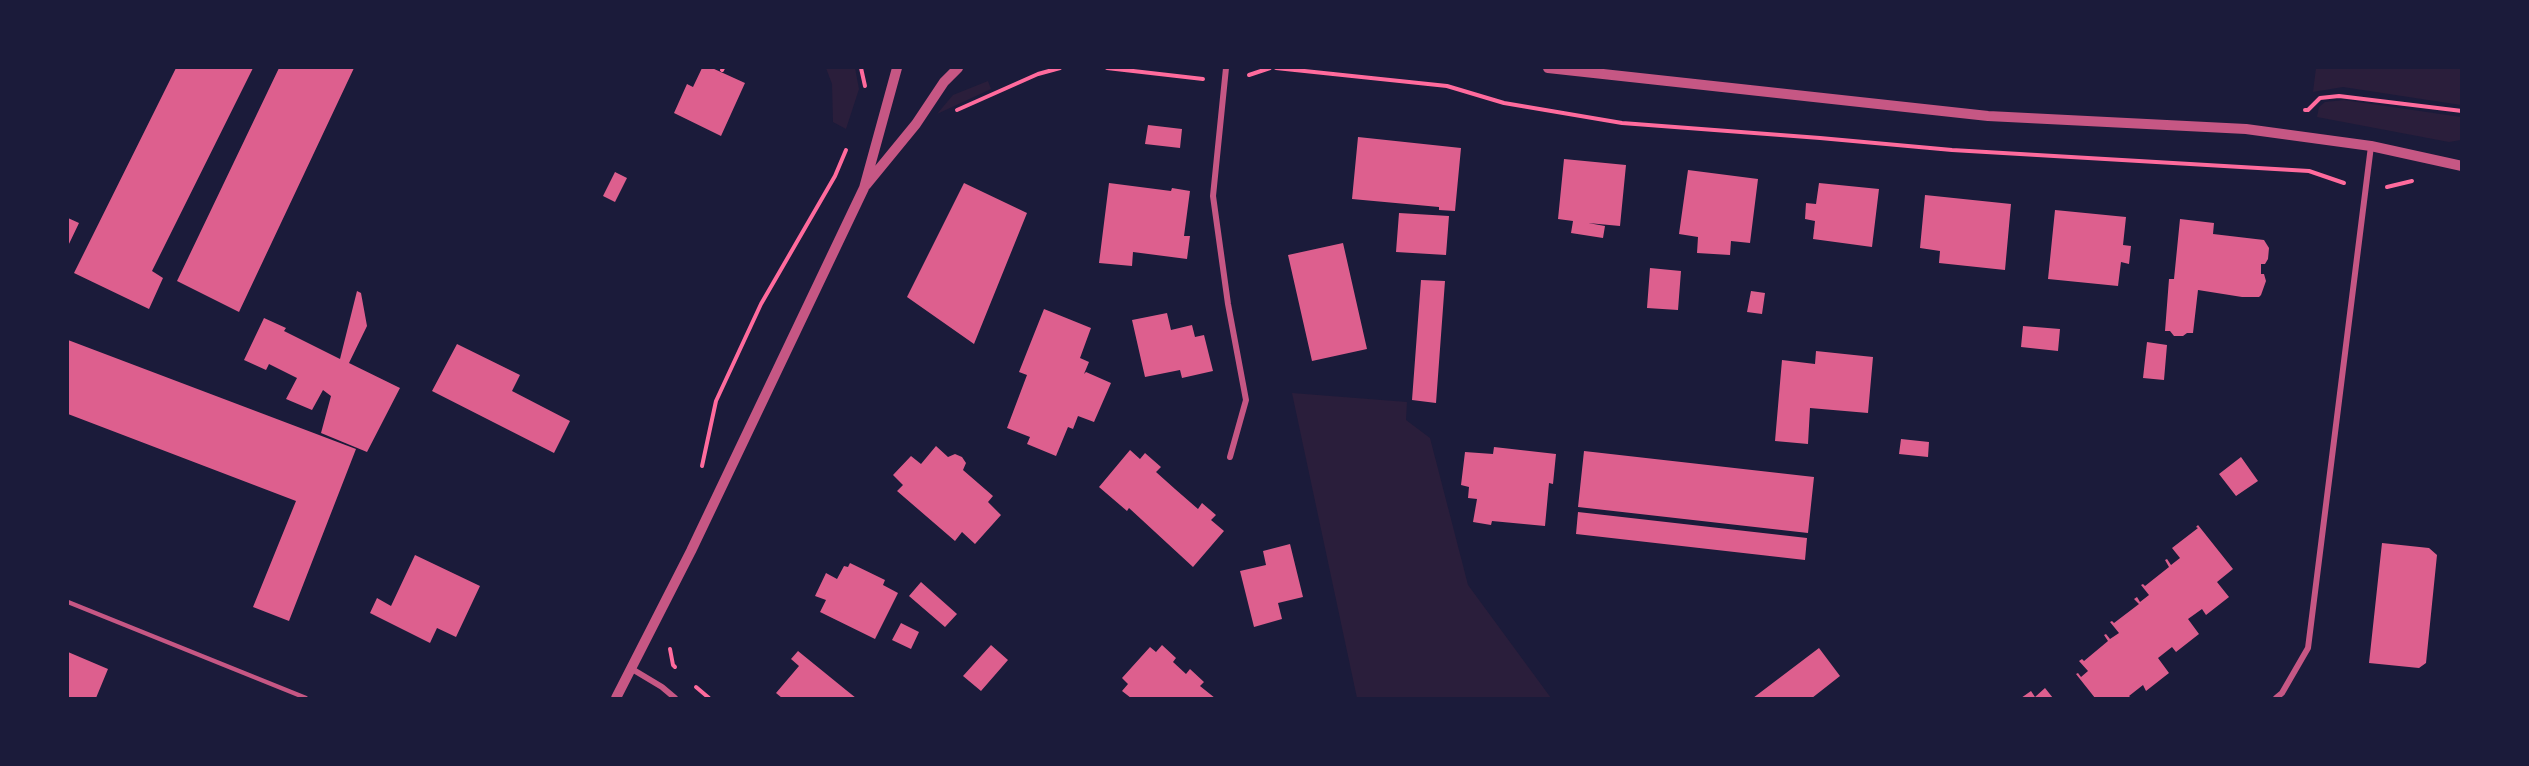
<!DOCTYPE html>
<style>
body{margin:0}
#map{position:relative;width:2529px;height:766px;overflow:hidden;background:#1b1b3a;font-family:"Golos Text",sans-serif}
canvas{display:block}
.frame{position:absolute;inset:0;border:69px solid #1b1b3a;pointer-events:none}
</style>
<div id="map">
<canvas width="2529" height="766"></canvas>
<div class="frame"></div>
</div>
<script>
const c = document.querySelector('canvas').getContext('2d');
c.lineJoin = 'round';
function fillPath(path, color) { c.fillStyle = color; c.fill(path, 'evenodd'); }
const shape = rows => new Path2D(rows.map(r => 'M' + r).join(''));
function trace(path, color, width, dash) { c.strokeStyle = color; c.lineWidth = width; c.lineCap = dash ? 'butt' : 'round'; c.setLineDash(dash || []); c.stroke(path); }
const green = shape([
 [826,68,855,68,859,89,846,129,833,122,832,84],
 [2316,68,2461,68,2461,105,2343,87,2313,92],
 [988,81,991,89,937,114,953,95],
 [2344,100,2461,117,2461,140,2449,142,2317,117,2319,107,2325,102],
 [1292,393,1407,402,1406,420,1430,438,1468,585,1551,698,1357,698]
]);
const building = shape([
 [176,68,253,68,152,271,163,278,149,309,74,273],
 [279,68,354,68,239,312,177,281],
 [702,68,712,68,745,83,721,136,674,113,687,84,693,87],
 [1148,125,1182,129,1180,148,1145,144],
 [1358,137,1461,148,1455,211,1439,210,1439,207,1352,199],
 [1564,159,1626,165,1620,226,1588,223,1605,226,1603,238,1571,233,1573,221,1558,219],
 [1688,170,1758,179,1750,243,1731,241,1730,255,1697,253,1698,237,1679,234],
 [615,172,627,178,615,202,603,196],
 [964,183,1027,213,974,344,907,297],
 [1109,183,1171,191,1172,188,1190,191,1184,236,1190,236,1187,259,1133,252,1132,266,1099,263],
 [1819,183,1879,189,1872,247,1813,239,1815,221,1805,219,1806,203,1816,204],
 [1925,195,2011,204,2005,270,1939,263,1940,251,1920,248],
 [2055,210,2126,217,2123,245,2131,246,2129,264,2121,262,2118,286,2048,279],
 [1399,213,1449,216,1446,255,1396,252],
 [68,218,79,223,68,246],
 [2180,219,2214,223,2213,234,2264,240,2269,248,2268,259,2265,264,2261,264,2261,274,2264,274,2266,281,2261,295,2259,297,2242,297,2198,290,2193,333,2187,333,2183,336,2174,336,2170,331,2165,331,2169,279,2174,279],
 [1343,243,1367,349,1312,361,1288,255],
 [1650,268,1681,271,1678,310,1647,308],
 [1421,280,1445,281,1436,403,1412,400],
 [357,291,361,293,367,326,349,363,400,388,367,452,321,433,331,396,323,390,312,410,286,399,297,378,269,364,266,370,244,360,264,318,286,328,284,331,340,359],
 [1751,291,1765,293,1762,314,1747,312],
 [1044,309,1091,328,1080,358,1089,362,1084,374,1086,372,1111,383,1094,422,1078,416,1073,429,1068,427,1056,456,1027,444,1030,437,1007,428,1027,375,1019,372],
 [1167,313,1171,330,1192,325,1195,337,1204,335,1213,371,1182,378,1180,370,1145,377,1132,320],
 [2023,326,2060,329,2058,351,2021,347],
 [68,340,356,449,289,621,253,607,296,501,68,414],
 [2147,342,2167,345,2164,380,2143,378],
 [457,344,520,375,512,391,570,421,554,453,432,391],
 [1816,351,1873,357,1868,413,1810,408,1808,444,1775,441,1782,360,1815,364],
 [1901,439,1929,442,1928,457,1899,454],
 [936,446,948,457,955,454,962,457,966,463,963,470,993,496,988,502,1001,515,975,544,962,532,955,541,897,491,903,485,893,475,911,456,921,464],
 [1494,447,1556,454,1553,484,1549,483,1545,526,1492,521,1491,525,1473,522,1477,499,1468,498,1469,487,1461,485,1465,452,1493,454],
 [1130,450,1140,459,1145,453,1161,467,1156,472,1175,489,1198,509,1202,503,1216,515,1211,520,1224,531,1193,567,1129,508,1127,511,1099,487],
 [1584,451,1814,477,1808,533,1578,507],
 [2241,457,2258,481,2236,496,2219,474],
 [1578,512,1807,538,1805,560,1576,534],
 [2198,525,2233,569,2217,582,2229,597,2206,615,2202,609,2188,619,2199,634,2176,652,2172,647,2158,658,2169,673,2146,691,2143,685,2129,696,2131,698,2095,698,2076,674,2078,673,2081,677,2088,671,2079,661,2082,659,2084,661,2108,641,2104,635,2106,634,2110,639,2119,633,2110,622,2112,621,2114,623,2139,604,2134,599,2137,597,2140,602,2149,595,2141,585,2143,584,2145,586,2169,567,2165,560,2167,559,2171,565,2180,558,2172,548,2198,528,2196,527],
 [2382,543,2429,548,2437,555,2426,663,2419,668,2369,663],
 [1290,544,1303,597,1278,603,1282,619,1254,627,1240,571,1266,565,1263,551],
 [415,555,480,586,456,637,437,628,430,643,370,613,377,598,391,606],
 [850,563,885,580,883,585,898,593,875,639,820,612,826,600,815,596,826,573,837,579,844,566,848,567],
 [921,582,957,614,945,627,909,596],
 [901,623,919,632,911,649,892,640],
 [991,645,1008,660,981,691,963,676],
 [1162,645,1176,658,1173,662,1186,674,1190,669,1204,682,1200,686,1215,698,1131,698,1122,691,1128,684,1122,678,1150,647,1156,652],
 [1819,648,1840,676,1812,698,1753,698],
 [798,651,846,690,856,698,782,698,776,693,799,666,791,659],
 [68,652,108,669,96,698,68,698],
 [2045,688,2053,698,2021,698,2031,691,2035,697]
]);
const path = shape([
 [861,68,865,86],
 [1107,68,1203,79],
 [1276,68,1447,86,1504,103,1622,123,1820,138,1952,150,2309,171,2344,183],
 [722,70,723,68],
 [1249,75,1270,68],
 [957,110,1038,74,1060,68],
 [2305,110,2308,110,2320,98,2339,96,2462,111],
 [2387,187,2412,181],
 [702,466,716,401,761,304,835,176,846,150],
 [670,649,673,665,675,667],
 [696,687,709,698]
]);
const service = shape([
 [68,602,306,698]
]);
const minor = shape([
 [1226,68,1213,196,1228,304,1246,400,1230,457],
 [632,669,662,687,675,698],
 [2276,698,2282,693,2308,648,2371,146]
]);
const tertiary = shape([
 [1548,68,1988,116,2246,129,2371,146,2462,166],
 [866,185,916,124,944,82,958,68],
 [616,698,691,551,864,188,897,68]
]);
fillPath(green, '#2a1e3b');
fillPath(building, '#dd5f8e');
trace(path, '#ff6b9d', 4);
trace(service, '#c65784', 4.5);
trace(minor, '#c65784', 6);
trace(tertiary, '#c65784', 10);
</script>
